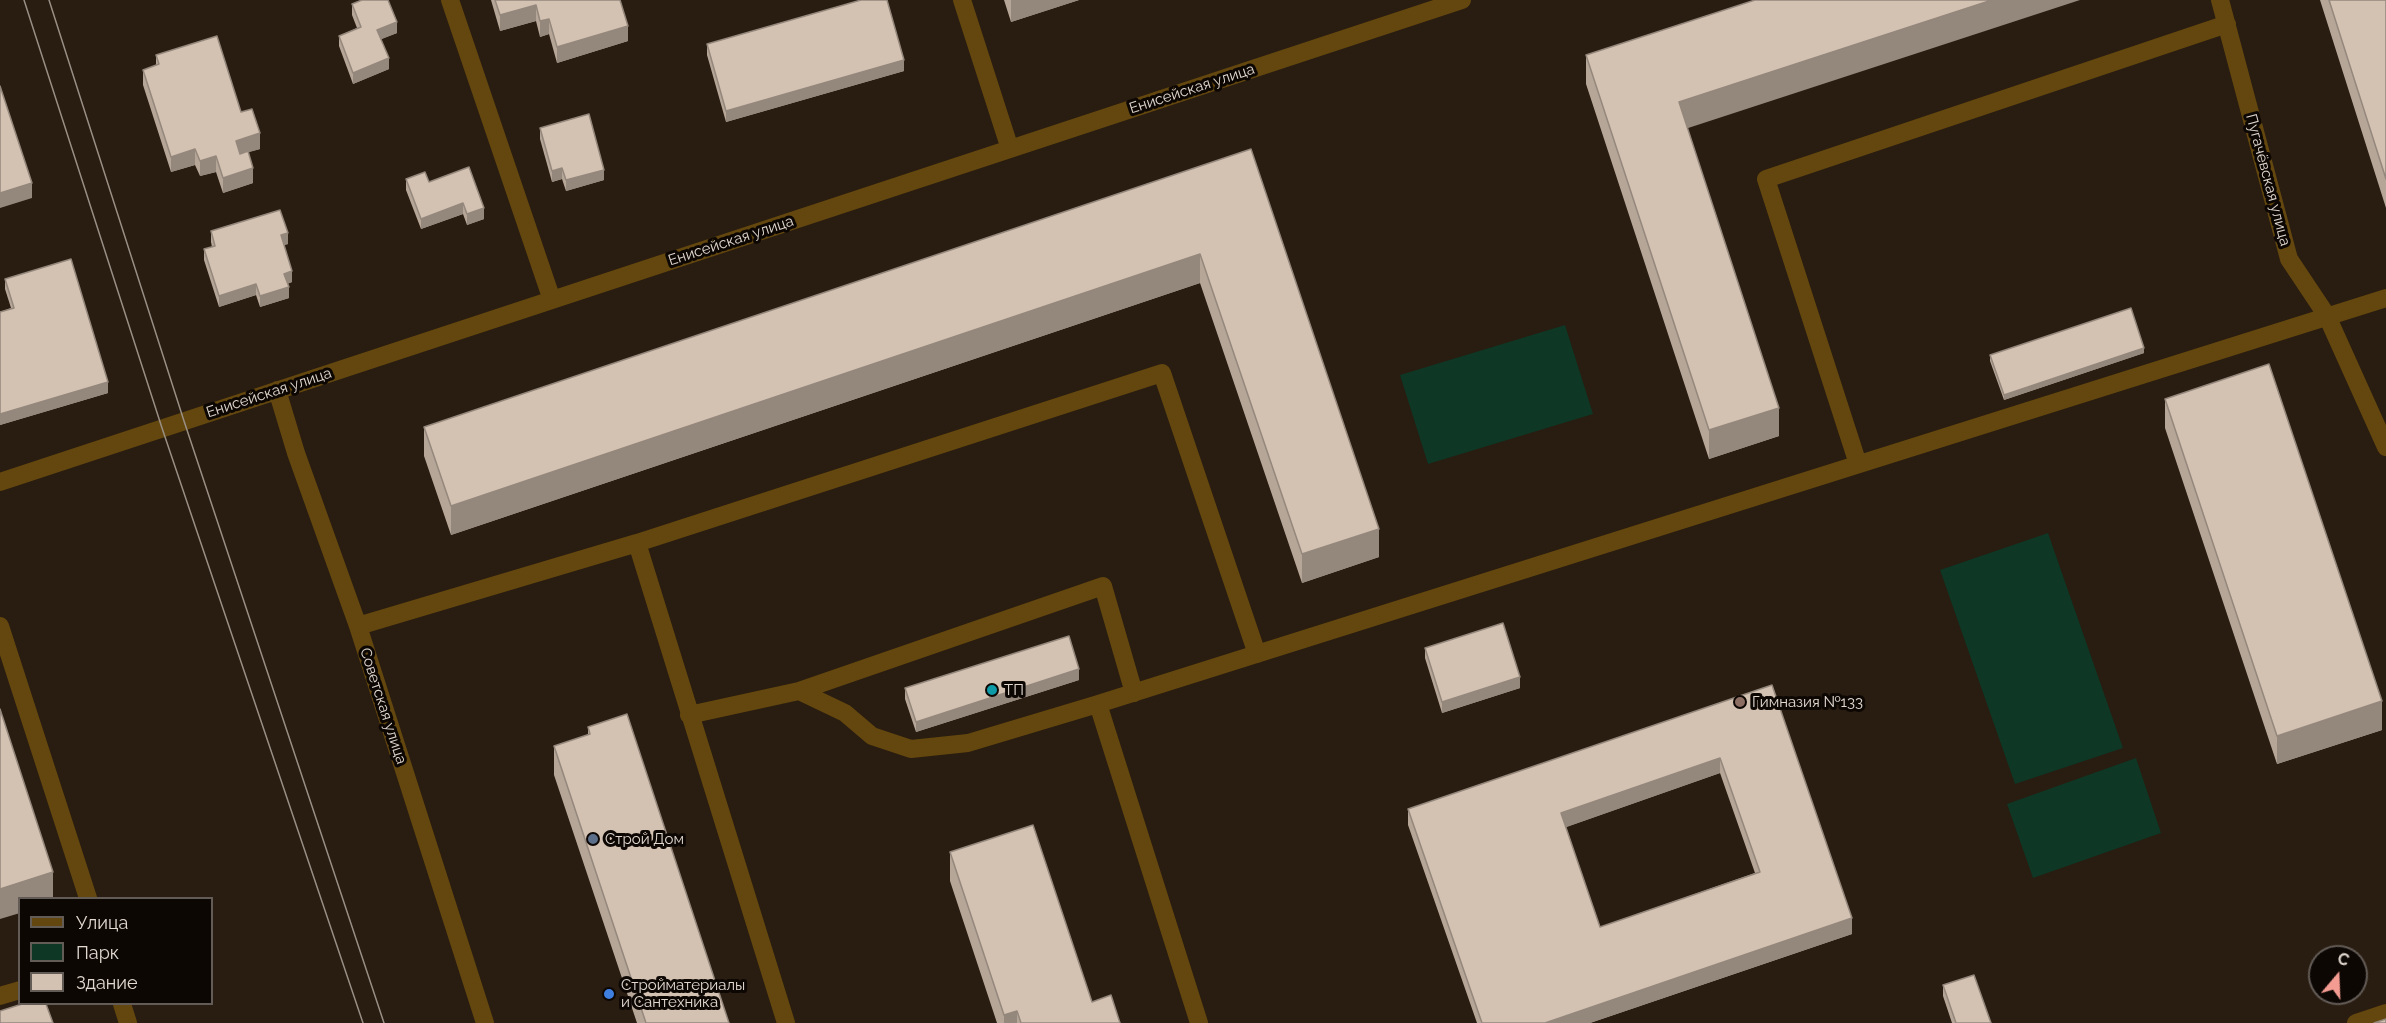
<!DOCTYPE html>
<meta charset="utf-8">
<style>
body{margin:0}
#map{position:relative;width:2386px;height:1023px;overflow:hidden;background:#291c10;font-family:Raleway,sans-serif}
canvas{display:block}
.legend{position:absolute;left:18px;top:897px;width:195px;height:108px;box-sizing:border-box;background:#0d0704;border:2px solid #625b56;margin:0;padding:8px 10px;list-style:none;font-size:18px;color:#e1d8d0}
.legend li{display:flex;align-items:center;gap:12px;height:30px}
.legend b{width:30px;border:2px solid #625b56}
.north{position:absolute;left:2308px;top:945px;width:60px;height:60px;box-sizing:border-box;background:#0d0704;border:2px solid #625b56;border-radius:50%;rotate:19deg;font-size:16px;font-weight:700;line-height:24px;text-align:center;color:#e1d8d0}
.north::after{content:'';display:block;margin:auto;width:21px;height:27px;background:#f59c92;clip-path:polygon(50% 0,100% 100%,50% 72%,0 100%)}
</style>
<div id="map">
<canvas width="2386" height="1023"></canvas>
<ul class="legend">
<li><b style="height:8px;background:#63470e"></b>Улица</li>
<li><b style="height:16px;background:#0f3725"></b>Парк</li>
<li><b style="height:16px;background:#d3c1b1"></b>Здание</li>
</ul>
<div class="north">С</div>
</div>
<script>
const c = document.querySelector('canvas').getContext('2d');
c.lineJoin = 'round';
function fillPath(path, color) { c.fillStyle = color; c.fill(path, 'evenodd'); }
const shape = rows => new Path2D(rows.map(r => 'M' + r).join(''));
function trace(path, color, width, dash) { c.strokeStyle = color; c.lineWidth = width; c.lineCap = dash ? 'butt' : 'round'; c.setLineDash(dash || []); c.stroke(path); }
function write(font, color, halo, rows, align = 'center') {
  c.font = font + ' Raleway,sans-serif'; c.lineWidth = 6; c.setLineDash([]); c.textBaseline = 'middle'; c.strokeStyle = halo; c.fillStyle = color; for (const [text, x, y, turn = 0] of rows) {
    c.save(); c.translate(x, y); c.rotate((+turn || 0) * Math.PI / 180); c.textAlign = isNaN(turn) ? turn : align; if (halo) c.strokeText(text, 0, 0); c.fillText(text, 0, 0); c.restore();
  }
}
const green = shape([
 [1565,325,1593,414,1428,464,1400,375],
 [2048,533,2123,748,2015,784,1940,570],
 [2136,758,2161,833,2033,878,2007,804]
]);
const minor = shape([
 [450,0,552,300],
 [962,0,1010,149],
 [2220,0,2289,259,2327,316,2386,447],
 [277,390,296,453,358,626,485,1023],
 [1858,464,1766,179,2227,24],
 [0,482,1462,0],
 [637,543,786,1023],
 [0,626,88,898],
 [358,626,637,543,1162,373,1257,654],
 [799,691,845,713,872,736,911,749,968,743,1098,704],
 [689,715,799,691,1103,586,1134,693],
 [0,996,20,990],
 [122,1004,128,1023],
 [1199,1023,1098,704,2386,298],
 [2356,1023,2386,1013]
]);
const tram = shape([
 [24,0,162,428,363,1023],
 [49,0,184,421,384,1023]
]);
const wall = shape([
 [491,0,620,0,628,41,557,63,549,34,540,37,536,21,500,31],
 [1004,0,1079,0,1011,22],
 [2320,0,2386,0,2386,208],
 [352,4,397,33,381,39,389,69,353,84,339,46,339,36,357,28,352,15],
 [707,44,904,71,726,122,707,55],
 [156,55,241,112,260,149,248,152,253,183,223,193,216,172,200,176,195,165,171,172,143,85,143,70,156,65],
 [1586,55,1687,128,1779,436,1709,459,1586,84],
 [540,128,604,180,566,191,562,179,552,182,540,139],
 [1251,149,1379,557,1302,583,1200,283,451,535,424,456,424,427],
 [469,167,484,219,467,225,463,214,421,229,406,190,406,179,429,182],
 [211,231,288,244,284,245,292,282,287,284,289,298,260,307,256,295,219,307,204,260,204,249,212,247,211,242],
 [5,279,108,393,0,425,0,312,11,308,5,289],
 [2144,353,2004,400,1990,361,1990,355],
 [2165,399,2382,730,2277,764,2165,428],
 [1425,648,1520,688,1442,713,1425,658],
 [1079,680,916,732,905,699,905,688],
 [1772,685,1852,934,1590,1023,1477,1023,1408,825,1408,809],
 [1720,773,1755,873,1600,927,1566,827],
 [588,727,729,1023,637,1023,554,775,554,746,588,735],
 [950,852,1092,1002,1120,1023,997,1023,950,881],
 [1943,985,1991,1023,1952,1023,1943,996]
]);
const shadedWall = shape([
 [1011,0,1079,0,1011,22],
 [1992,0,2080,0,1679,131,1679,102],
 [536,5,536,21,500,31,500,15],
 [549,19,549,34,540,37,540,21],
 [397,22,397,33,377,41,377,30],
 [628,26,628,41,557,63,557,47],
 [389,58,389,69,353,84,353,73],
 [904,60,904,71,726,122,726,111],
 [260,133,260,149,236,156,236,141],
 [195,149,195,165,171,172,171,157],
 [216,156,216,172,200,176,200,161],
 [253,168,253,183,223,193,223,178],
 [562,168,562,179,552,182,552,171],
 [604,170,604,180,566,191,566,180],
 [32,183,32,198,0,208,0,193],
 [463,203,463,214,421,229,421,219],
 [484,208,484,219,467,225,467,214],
 [288,233,288,244,281,246,281,235],
 [1200,254,1200,283,451,535,451,506],
 [292,271,292,282,284,285,284,274],
 [256,284,256,295,219,307,219,296],
 [289,287,289,298,260,307,260,296],
 [2144,348,2144,353,2004,400,2004,395],
 [108,382,108,393,0,425,0,414],
 [1779,408,1779,436,1709,459,1709,430],
 [1379,529,1379,557,1302,583,1302,554],
 [1079,669,1079,680,916,732,916,722],
 [1520,677,1520,688,1442,713,1442,702],
 [2382,701,2382,730,2277,764,2277,736],
 [1720,758,1720,773,1561,829,1561,813],
 [53,872,53,898,20,898,20,913,0,919,0,889],
 [1852,918,1852,934,1590,1023,1545,1023],
 [1017,1011,1017,1023,1004,1023,1004,1015]
]);
const building = shape([
 [362,0,388,0,397,22,377,30,389,58,353,73,339,36,361,27,352,4,362,0],
 [495,0,620,0,628,26,557,47,549,19,540,21,536,5,500,15,495,0],
 [861,0,887,0,904,60,726,111,707,44,861,0],
 [1755,0,1992,0,1679,102,1779,408,1709,430,1586,55,1755,0],
 [2329,0,2386,0,2386,179,2329,0],
 [217,36,241,112,252,109,260,133,236,141,240,154,248,151,253,168,223,178,216,156,200,161,195,149,171,157,143,70,159,64,156,55,217,36],
 [0,86,32,183,0,193,0,86],
 [589,114,604,170,566,180,562,168,552,171,540,128,589,114],
 [1251,149,1379,529,1302,554,1200,254,451,506,424,427,1251,149],
 [469,167,484,208,467,214,463,203,421,219,406,179,425,172,429,182,469,167],
 [280,210,288,233,281,235,292,271,284,274,289,287,260,296,256,284,219,296,204,249,215,246,211,231,280,210],
 [71,259,108,382,0,414,0,312,14,308,5,279,71,259],
 [2131,308,2144,348,2004,395,1990,355,2131,308],
 [2269,364,2382,701,2277,736,2165,399,2269,364],
 [1503,623,1520,677,1442,702,1425,648,1503,623],
 [1069,636,1079,669,916,722,905,688,1069,636],
 [1772,685,1852,918,1545,1023,1482,1023,1408,809,1772,685],
 [1720,758,1760,872,1600,927,1561,813,1720,758],
 [0,709,53,872,0,889,0,709],
 [627,714,729,1023,646,1023,554,746,590,734,588,727,627,714],
 [1033,825,1092,1002,1111,995,1120,1023,1021,1023,1017,1011,1004,1015,950,852,1033,825],
 [1974,975,1991,1023,1956,1023,1943,985,1974,975],
 [22,1004,46,1004,53,1023,0,1023,0,1011,22,1004],
 [2386,1019,2386,1023,2374,1023,2386,1019]
]);
const markers = [
 [992,690,6,"#0f9aa8"],
 [1740,702,6,"#8d6e63"],
 [593,839,6,"#5c6f8a"],
 [609,994,6,"#3f7fe0"]
];
const streetNames = [
 ["Енисейская улица",1192,89,-18],
 ["Пугачёвская улица",2268,180,75],
 ["Енисейская улица",731,241,-18],
 ["Енисейская улица",269,393,-18],
 ["Советская улица",383,706,72]
];
const poiNames = [
 ["ТП",1004,690],
 ["Гимназия №133",1752,702],
 ["Строй Дом",605,839],
 ["Стройматериалы",621,985],
 ["и Сантехника",621,1002]
];
fillPath(green, '#0f3725');
trace(minor, '#63470e', 18);
trace(tram, '#998f85', 1.5);
fillPath(wall, '#b5a698');
fillPath(shadedWall, '#94877c');
fillPath(building, '#d3c1b1');
trace(building, '#94877c', 1.5);
for (const [x, y, r, color] of markers) { const dot = new Path2D(); dot.arc(x, y, r, 0, 2 * Math.PI); c.fillStyle = color; c.fill(dot); trace(dot, '#0d0704', 2); }
write('15px', '#e1d8d0', '#0d0704', streetNames);
write('15px', '#e1d8d0', '#0d0704', poiNames, 'left');
</script>
